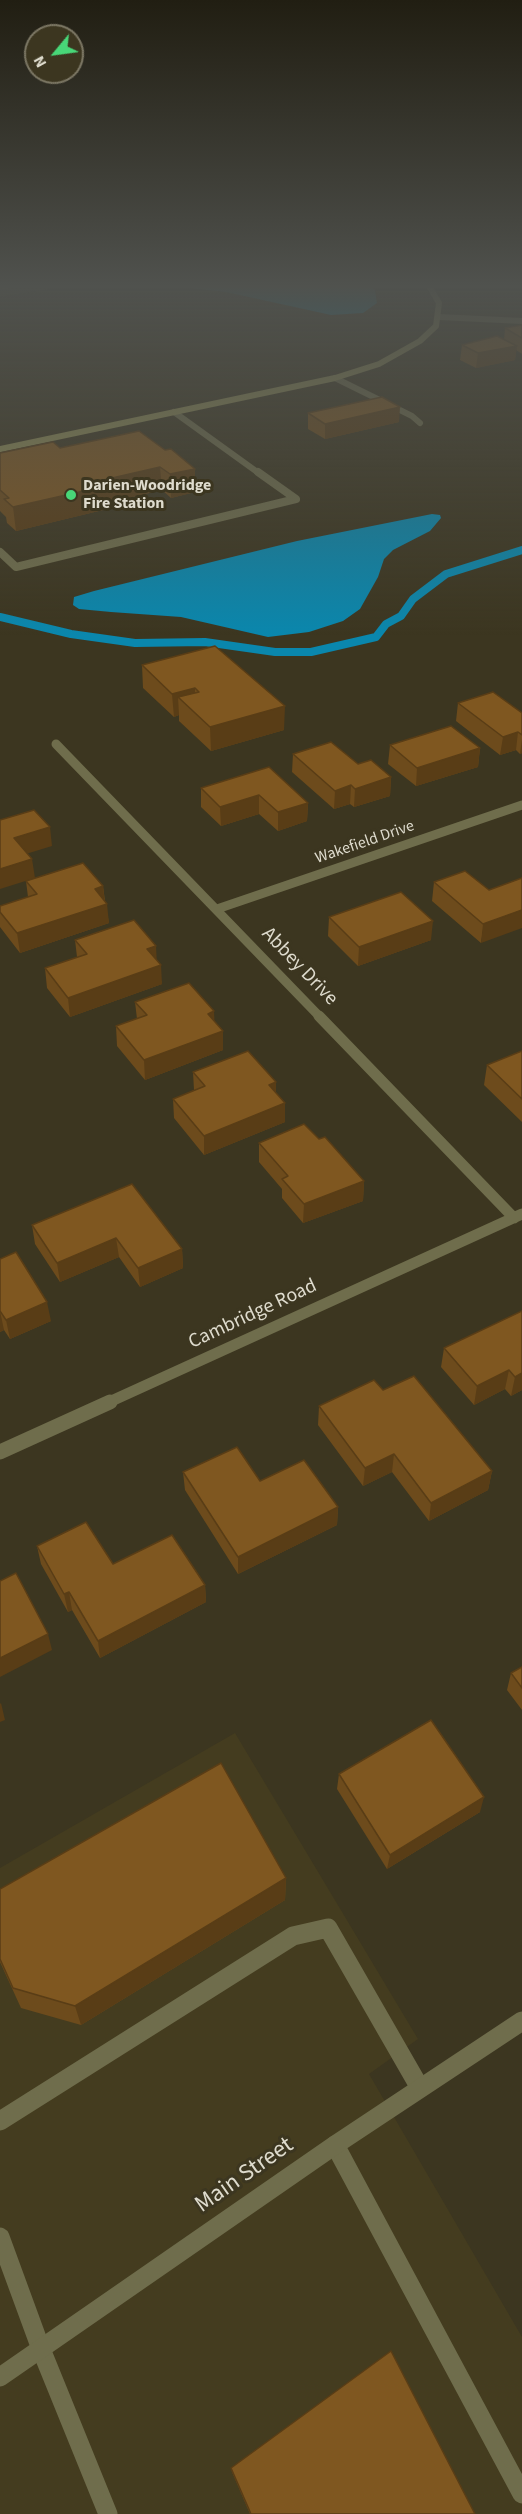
<!DOCTYPE html>
<style>
body{margin:0}
#map{position:relative;width:522px;height:2514px;overflow:hidden;background:#3c3620;font-family:"Source Sans 3",sans-serif}
canvas{display:block}
.north{position:absolute;left:24px;top:24px;width:60px;height:60px;box-sizing:border-box;background:#3c3620;border:2px solid #7d7865;border-radius:50%;rotate:241deg;font-size:16px;font-weight:700;line-height:24px;text-align:center;color:#dedbcd}
.north::after{content:'';display:block;margin:auto;width:21px;height:27px;background:#48d778;clip-path:polygon(50% 0,100% 100%,50% 72%,0 100%)}
</style>
<div id="map">
<canvas width="522" height="2514"></canvas>
<div class="north">N</div>
</div>
<script>
const c = document.querySelector('canvas').getContext('2d');
c.lineJoin = 'round';
function fillPath(path, color) { c.fillStyle = color; c.fill(path, 'evenodd'); }
const shape = rows => new Path2D(rows.map(r => 'M' + r).join(''));
function trace(path, color, width, dash) { c.strokeStyle = color; c.lineWidth = width; c.lineCap = dash ? 'butt' : 'round'; c.setLineDash(dash || []); c.stroke(path); }
function write(font, color, halo, rows, align = 'center') {
  c.font = font + ' "Source Sans 3",sans-serif'; c.lineWidth = 6; c.setLineDash([]); c.textBaseline = 'middle'; c.strokeStyle = halo; c.fillStyle = color; for (const [text, x, y, turn = 0] of rows) {
    c.save(); c.translate(x, y); c.rotate((+turn || 0) * Math.PI / 180); c.textAlign = isNaN(turn) ? turn : align; if (halo) c.strokeText(text, 0, 0); c.fillText(text, 0, 0); c.restore();
  }
}
const built = shape([
 [0,284,79,284,0,297],
 [235,1733,418,2039,369,2074,522,2337,522,2514,0,2514,0,1868]
]);
const water = shape([
 [154,284,368,284,375,290,377,303,363,313,331,315,226,292],
 [432,514,440,515,441,518,430,531,393,550,384,559,378,577,360,609,343,621,309,632,268,637,181,617,111,612,79,609,73,605,74,597,94,591,297,541]
]);
const stream = shape([
 [0,617,71,634,135,643,205,642,275,652,311,652,376,637,386,624,401,616,413,599,446,574,522,550]
]);
const laneFar2 = shape([
 [0,287,15,284],
 [335,378,412,416,420,423],
 [174,412,260,474]
]);
const laneFar1 = shape([
 [0,552,16,567,296,499,258,472]
]);
const lane = shape([
 [0,2121,293,1936,328,1928,420,2088],
 [335,2145,522,2494],
 [0,2237,41,2349,108,2514]
]);
const streetFar4 = shape([
 [439,317,522,321]
]);
const streetFar3 = shape([
 [56,744,320,1017],
 [217,909,522,805]
]);
const streetFar2 = shape([
 [319,1016,514,1218],
 [107,1403,522,1214]
]);
const streetFar1 = shape([
 [0,1452,110,1402]
]);
const street = shape([
 [0,2377,335,2145,522,2021]
]);
const secondary = shape([
 [0,449,335,378,379,364,420,341,436,326,439,303,428,284]
]);
const wall = shape([
 [522,325,522,354,516,350,515,360,476,368,460,360,462,345,504,340,505,328],
 [308,413,399,422,325,439,308,429],
 [60,448,165,450,195,469,195,492,171,498,162,490,107,503,107,509,16,531,7,523,6,517,0,511,0,453],
 [215,646,284,730,211,751,179,721,179,715,174,717,143,688,142,665],
 [458,703,522,713,522,753,520,754,516,750,500,755,456,721],
 [390,745,480,748,478,767,416,786,388,764],
 [293,754,358,764,391,777,390,796,354,807,350,804,334,809,292,772],
 [269,767,308,803,307,821,278,831,259,814,221,826,201,807,201,788],
 [26,881,103,886,105,901,109,923,20,953,0,927,0,906,28,897],
 [434,882,489,890,481,943,432,901],
 [329,917,431,940,358,966,328,936],
 [75,940,157,961,162,984,70,1017,47,988,45,968,77,957],
 [135,1002,223,1031,223,1050,145,1080,117,1046,116,1026,137,1019],
 [522,1051,522,1122,484,1085,487,1065],
 [193,1072,276,1082,276,1093,285,1122,204,1155,174,1118,173,1099,194,1090],
 [319,1139,364,1181,363,1201,303,1223,282,1198,282,1189,259,1162,259,1143],
 [32,1225,182,1249,183,1268,140,1287,119,1257,60,1282,35,1244],
 [0,1259,51,1321,10,1339,4,1330,0,1332],
 [522,1311,522,1390,511,1396,505,1389,474,1405,441,1367,444,1348],
 [383,1390,492,1471,488,1490,429,1521,392,1472,363,1486,318,1425,319,1406],
 [183,1472,260,1481,338,1507,337,1525,238,1574,185,1490],
 [37,1546,113,1564,205,1585,206,1602,100,1658,72,1610,68,1612,41,1564],
 [522,1667,522,1710,507,1690,511,1673],
 [339,1774,480,1812,387,1869,337,1789],
 [286,1878,285,1900,81,2025,21,2008,0,1962,0,1889],
 [231,2468,475,2514,250,2514,232,2472]
]);
const shadedWall = shape([
 [517,346,515,360,476,368,478,353],
 [400,407,399,422,325,439,325,424],
 [160,467,162,490,107,503,107,509,16,531,13,507,99,481],
 [195,469,195,492,171,498,170,474],
 [195,688,195,711,178,697,179,715,174,717,172,694],
 [285,706,284,730,211,751,210,727],
 [518,732,516,750,500,755,503,737],
 [522,739,522,753,520,754],
 [480,748,478,767,416,786,417,768],
 [391,777,390,796,354,807,355,789],
 [351,785,350,804,334,809,335,791],
 [259,795,259,814,221,826,220,807],
 [308,803,307,821,278,831,278,812],
 [50,827,52,846,16,857,14,838],
 [32,859,35,878,0,889,0,869],
 [103,886,105,905,107,904,109,923,20,953,17,933,95,889],
 [522,910,522,928,481,943,483,924],
 [433,921,431,940,358,966,359,947],
 [156,946,157,965,147,949],
 [161,965,162,984,70,1017,68,998],
 [214,1011,215,1031,208,1014],
 [223,1031,223,1050,145,1080,144,1060],
 [276,1082,276,1101,269,1085],
 [285,1103,285,1122,204,1155,204,1136],
 [364,1181,363,1201,303,1223,304,1204],
 [116,1238,119,1257,60,1282,57,1263],
 [182,1249,183,1268,140,1287,138,1268],
 [47,1302,51,1321,10,1339,6,1320],
 [0,1311,4,1330,0,1332],
 [509,1370,505,1389,474,1405,477,1386],
 [522,1373,522,1390,511,1396,515,1377],
 [394,1454,392,1472,363,1486,365,1468],
 [492,1471,488,1490,429,1521,431,1503],
 [338,1507,337,1525,238,1574,238,1557],
 [205,1585,206,1602,100,1658,98,1641],
 [69,1592,72,1610,68,1612,64,1594],
 [48,1634,52,1650,0,1677,0,1658],
 [1,1703,5,1720,0,1722,0,1704],
 [484,1797,480,1812,387,1869,390,1855],
 [286,1878,285,1900,81,2025,75,2006]
]);
const building = shape([
 [522,325,522,338,505,328,522,325],
 [497,336,517,346,478,353,462,345,497,336],
 [382,397,400,407,325,424,308,413,382,397],
 [139,431,165,450,171,449,195,469,170,474,160,467,99,481,106,486,13,507,4,499,9,498,0,490,0,453,53,442,60,448,139,431],
 [215,646,285,706,210,727,178,697,199,692,195,688,172,694,142,665,215,646],
 [493,692,522,713,522,735,518,732,503,737,458,703,493,692],
 [451,726,480,748,417,768,390,745,451,726],
 [331,742,358,764,371,760,391,777,355,789,351,785,335,791,293,754,331,742],
 [269,767,308,803,278,812,259,795,220,807,201,788,269,767],
 [34,810,50,827,14,838,32,859,0,869,0,820,34,810],
 [83,863,103,886,95,889,107,904,17,933,0,912,0,906,37,894,26,881,83,863],
 [465,871,489,890,522,878,522,910,483,924,434,882,465,871],
 [401,892,433,921,359,947,329,917,401,892],
 [134,920,156,946,147,949,161,965,68,998,45,968,87,954,75,940,134,920],
 [189,983,214,1011,208,1014,223,1031,144,1060,116,1026,147,1015,135,1002,189,983],
 [248,1051,276,1082,269,1085,285,1103,204,1136,173,1099,205,1086,193,1072,248,1051],
 [522,1051,522,1099,487,1065,522,1051],
 [304,1124,319,1139,325,1137,364,1181,304,1204,282,1179,288,1176,259,1143,304,1124],
 [132,1184,182,1249,138,1268,116,1238,57,1263,32,1225,132,1184],
 [16,1252,47,1302,6,1320,0,1311,0,1259,16,1252],
 [522,1311,522,1373,515,1377,509,1370,477,1386,444,1348,522,1311],
 [414,1376,492,1471,431,1503,394,1454,365,1468,319,1406,374,1380,383,1390,414,1376],
 [237,1447,260,1481,304,1460,338,1507,238,1557,183,1472,237,1447],
 [86,1522,113,1564,172,1535,205,1585,98,1641,69,1592,64,1594,37,1546,86,1522],
 [16,1573,48,1634,0,1658,0,1581,16,1573],
 [522,1667,522,1688,511,1673,522,1667],
 [431,1720,484,1797,390,1855,339,1774,431,1720],
 [221,1763,286,1878,75,2006,13,1988,0,1959,0,1889,221,1763],
 [391,2351,475,2514,251,2514,231,2468,391,2351]
]);
const markers = [
 [71,495,6,"#48d778"]
];
const farPoinames = [
 ["Darien-Woodridge",83,486],
 ["Fire Station",83,504]
];
const farStreetnames = [
 ["Wakefield Drive",365,843,-19]
];
const streetNames = [
 ["Abbey Drive",299,967,46],
 ["Cambridge Road",253,1315,-25]
];
const nearStreetnames = [
 ["Main Street",245,2176,-35]
];
fillPath(built, '#443c1f');
fillPath(water, '#0a87ad');
trace(stream, '#0a87ad', 8);
trace(laneFar2, '#6f6d4c', 6);
trace(laneFar1, '#6f6d4c', 8);
trace(lane, '#6f6d4c', 19);
trace(streetFar4, '#6f6d4c', 6);
trace(streetFar3, '#6f6d4c', 9);
trace(streetFar2, '#6f6d4c', 11);
trace(streetFar1, '#6f6d4c', 15);
trace(street, '#6f6d4c', 19);
trace(secondary, '#8f8c55', 6);
fillPath(wall, '#6d4b1c');
fillPath(shadedWall, '#593d16');
fillPath(building, '#7f5720');
trace(building, '#593d16', 1.5);
const sky = c.createLinearGradient(0, 0, 0, 636);
sky.addColorStop(0, '#211e12');
sky.addColorStop(0.45, '#50524e');
sky.addColorStop(1, '#50524e00');
c.fillStyle = sky;
c.fillRect(0, 0, 522, 636);
for (const [x, y, r, color] of markers) { const dot = new Path2D(); dot.arc(x, y, r, 0, 2 * Math.PI); c.fillStyle = color; c.fill(dot); trace(dot, '#3c3620', 2); }
write('bold 16px', '#dedbcd', '#3c3620', farPoinames, 'left');
write('16px', '#dedbcd', '#3c3620', farStreetnames);
write('20px', '#dedbcd', '#3c3620', streetNames);
write('24px', '#dedbcd', '#3c3620', nearStreetnames);
</script>
